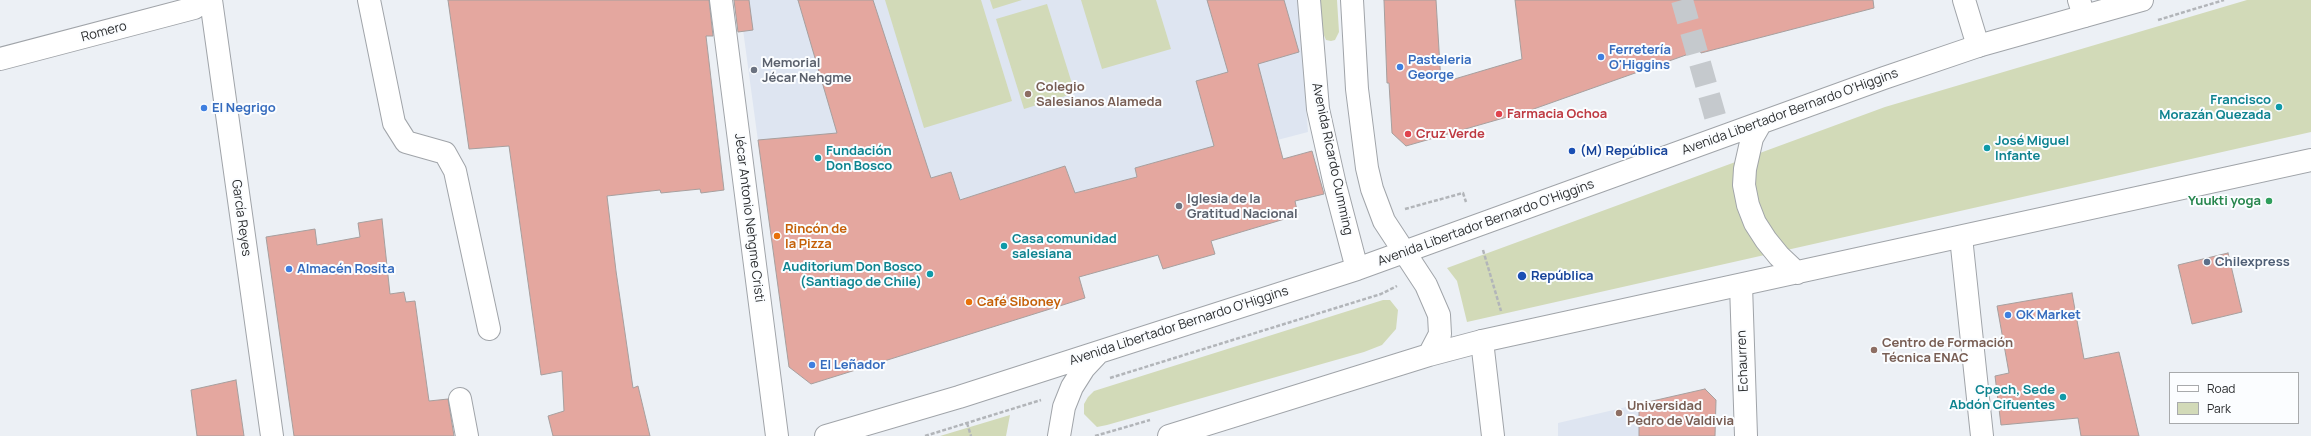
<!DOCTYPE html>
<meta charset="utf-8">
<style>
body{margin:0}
#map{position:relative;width:2311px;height:436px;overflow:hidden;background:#ecf0f5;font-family:Manrope,sans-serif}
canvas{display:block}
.legend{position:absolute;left:2169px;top:372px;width:130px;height:52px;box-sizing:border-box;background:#fbfdff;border:1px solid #a8aaac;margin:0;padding:5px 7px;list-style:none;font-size:12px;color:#2b2d2f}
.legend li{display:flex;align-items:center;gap:8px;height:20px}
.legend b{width:20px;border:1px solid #a8aaac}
</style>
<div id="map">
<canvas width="2311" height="436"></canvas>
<ul class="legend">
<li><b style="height:5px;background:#fff"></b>Road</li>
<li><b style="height:11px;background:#d2dab8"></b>Park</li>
</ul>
</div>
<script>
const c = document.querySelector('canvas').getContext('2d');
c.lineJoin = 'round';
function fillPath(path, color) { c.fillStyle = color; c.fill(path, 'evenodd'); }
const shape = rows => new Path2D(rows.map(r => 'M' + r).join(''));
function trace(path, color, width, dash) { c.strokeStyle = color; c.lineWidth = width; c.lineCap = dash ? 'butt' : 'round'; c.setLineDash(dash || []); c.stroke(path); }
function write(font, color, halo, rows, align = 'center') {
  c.font = font + ' Manrope,sans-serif'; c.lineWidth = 4; c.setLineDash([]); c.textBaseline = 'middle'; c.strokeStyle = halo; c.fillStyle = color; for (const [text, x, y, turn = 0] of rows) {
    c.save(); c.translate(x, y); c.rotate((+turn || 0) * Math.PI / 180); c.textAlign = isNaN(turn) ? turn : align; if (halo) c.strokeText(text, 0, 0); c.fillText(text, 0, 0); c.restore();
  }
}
const built = shape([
 [739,0,1298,0,1308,132,1189,163,1186,154,1135,168,1137,177,1075,193,1065,166,960,200,951,172,931,178,939,201,758,141],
 [1639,404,1639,436,1558,436,1558,423]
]);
const green = shape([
 [885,0,981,0,1012,101,924,128],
 [990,0,1022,0,993,9],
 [1081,0,1156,0,1171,49,1102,69],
 [1320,0,1337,0,1339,32,1335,40,1331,41,1326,40,1323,33],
 [2247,0,2311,0,2311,132,1467,322,1457,281,1447,268,1885,107],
 [1047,4,1075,93,1024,109,996,19],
 [1383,300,1390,300,1398,310,1396,329,1382,345,1364,352,1107,425,1097,427,1084,414,1084,404,1088,397,1094,391],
 [1010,415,1006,436,940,436]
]);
const building = shape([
 [448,0,709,0,713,36,706,36,724,190,701,193,700,189,661,193,660,190,607,196,616,271,633,388,638,386,650,436,553,436,548,416,564,411,562,371,541,375,509,146,469,149,448,0],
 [734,0,749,0,753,30,738,32,734,0],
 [798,0,873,0,931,178,951,172,960,200,1065,166,1075,193,1137,177,1135,168,1214,146,1196,81,1228,72,1207,0,1284,0,1299,52,1258,64,1283,159,1312,151,1324,194,1295,201,1298,215,1211,241,1215,254,1163,269,1158,255,1079,277,1085,298,811,384,789,367,758,140,837,133,798,0],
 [1384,0,1436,0,1441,83,1522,59,1515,0,1873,0,1874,8,1701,53,1700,50,1528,111,1406,146,1392,133,1389,83,1387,83,1384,0],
 [382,219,390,294,404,292,406,302,415,301,429,401,448,399,454,436,294,436,266,237,315,229,317,245,360,237,358,223,382,219],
 [2228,253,2242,312,2192,324,2178,265,2228,253],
 [2072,293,2084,359,2119,352,2139,436,2081,436,2078,418,2001,425,1995,376,2009,373,1997,306,2072,293],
 [236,380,244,436,197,436,191,390,236,380],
 [1705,389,1716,400,1715,436,1639,436,1639,404,1705,389]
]);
const minorTunnel = shape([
 [1682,0,1721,137]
]);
const path = shape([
 [2158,20,2224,0],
 [1405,209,1463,193,1466,202],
 [1483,250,1501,311],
 [1110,378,1381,294,1397,286],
 [967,423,971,436],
 [925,436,1041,400],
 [1095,436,1150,420]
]);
const minor = shape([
 [211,0,272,436],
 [369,0,394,123,406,142,445,153,455,171,489,329],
 [721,0,777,436],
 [1964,0,1978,46],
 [2079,0,2084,16],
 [0,59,194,8,205,0],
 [1961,237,1982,436],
 [1741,285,1746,436],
 [1482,341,1493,436],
 [460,399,467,436]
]);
const major = shape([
 [1309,0,1318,109,1335,185,1357,269],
 [1352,0,1357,89,1367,168,1372,189,1384,221,1426,285,1439,315,1440,334,1429,355],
 [1760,124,1752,138,1745,169,1744,185,1748,205,1755,223,1766,240,1779,256,1797,273],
 [826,436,959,397,1357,269,1884,78,1978,46,2142,0],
 [1059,436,1064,407,1072,387,1084,368,1099,352],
 [1169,436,1429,355,1482,341,2311,160]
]);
const markers = [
 [1601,57,4,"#3f7fe0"],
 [1400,67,4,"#3f7fe0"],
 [754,70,4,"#6b7280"],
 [1028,94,4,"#8d6e63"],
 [2279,107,4,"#0f9aa8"],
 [204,108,4,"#3f7fe0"],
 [1499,114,4,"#e0444e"],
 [1408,134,4,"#e0444e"],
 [1987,148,4,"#0f9aa8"],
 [1572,151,4,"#1a4fb4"],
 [818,158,4,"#0f9aa8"],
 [2269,201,4,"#2e9e5b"],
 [1179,206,4,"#6b7280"],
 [777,236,4,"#e8710a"],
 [1004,246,4,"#0f9aa8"],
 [2207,262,4,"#5c6f8a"],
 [289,269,4,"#3f7fe0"],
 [930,274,4,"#0f9aa8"],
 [1522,276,5,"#1a4fb4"],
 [969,302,4,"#e8710a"],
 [2008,315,4,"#3f7fe0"],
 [1874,350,4,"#8d6e63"],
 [812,365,4,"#3f7fe0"],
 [2063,397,4,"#0f9aa8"],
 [1619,413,4,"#8d6e63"]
];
const streetNames = [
 ["Romero",104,32,-15],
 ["Avenida Libertador Bernardo O'Higgins",1790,112,-20],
 ["Avenida Ricardo Cumming",1332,159,78],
 ["García Reyes",241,218,82],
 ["Jécar Antonio Nehgme Cristi",749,218,83],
 ["Avenida Libertador Bernardo O'Higgins",1486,223,-20],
 ["Avenida Libertador Bernardo O'Higgins",1179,326,-18],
 ["Echaurren",1743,361,-92]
];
const shopNames = [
 ["Ferretería",1609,50],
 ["O'Higgins",1609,65],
 ["Pasteleria",1408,60],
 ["George",1408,75],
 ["El Negrigo",212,108],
 ["Almacén Rosita",297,269],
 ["OK Market",2016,315],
 ["El Leñador",820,365]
];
const worshipNames = [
 ["Memorial",762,63],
 ["Jécar Nehgme",762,78],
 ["Iglesia de la",1187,199],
 ["Gratitud Nacional",1187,214]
];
const educationNames = [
 ["Colegio",1036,87],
 ["Salesianos Alameda",1036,102],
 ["Centro de Formación",1882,343],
 ["Técnica ENAC",1882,358],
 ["Universidad",1627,406],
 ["Pedro de Valdivia",1627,421]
];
const cultureNames = [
 ["Francisco",2271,100],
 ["Morazán Quezada",2271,115],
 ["José Miguel",1995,141,"left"],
 ["Infante",1995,156,"left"],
 ["Fundación",826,151,"left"],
 ["Don Bosco",826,166,"left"],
 ["Casa comunidad",1012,239,"left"],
 ["salesiana",1012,254,"left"],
 ["Auditorium Don Bosco",922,267],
 ["(Santiago de Chile)",922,282],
 ["Cpech, Sede",2055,390],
 ["Abdón Cifuentes",2055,405]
];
const healthNames = [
 ["Farmacia Ochoa",1507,114],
 ["Cruz Verde",1416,134]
];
const transitNames = [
 ["(M) República",1580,151],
 ["República",1531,276]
];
const leisureNames = [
 ["Yuukti yoga",2261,201]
];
const foodNames = [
 ["Rincón de",785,229],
 ["la Pizza",785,244],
 ["Café Siboney",977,302]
];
const serviceNames = [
 ["Chilexpress",2215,262]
];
fillPath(built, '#dee5f1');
fillPath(green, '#d2dab8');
fillPath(building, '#e4a79f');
trace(building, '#a69f9e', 1);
trace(minorTunnel, '#c5c9cd', 22, [22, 11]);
trace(minor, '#a0a4a9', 24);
trace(major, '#a0a4a9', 24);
trace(path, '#b2b5b9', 2.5, [4, 2]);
trace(minor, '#fff', 22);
trace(major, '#fff', 22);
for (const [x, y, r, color] of markers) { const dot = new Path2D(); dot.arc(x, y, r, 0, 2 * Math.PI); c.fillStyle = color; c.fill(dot); trace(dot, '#fbfdff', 1.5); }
write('13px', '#2b2d2f', '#fbfdff', streetNames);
write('bold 13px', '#366cbe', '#fbfdff', shopNames, 'left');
write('bold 13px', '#5b616d', '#fbfdff', worshipNames, 'left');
write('bold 13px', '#785e54', '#fbfdff', educationNames, 'left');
write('bold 13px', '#0d838f', '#fbfdff', cultureNames, 'right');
write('bold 13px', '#be3a42', '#fbfdff', healthNames, 'left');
write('bold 13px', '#164399', '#fbfdff', transitNames, 'left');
write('bold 13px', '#27864d', '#fbfdff', leisureNames, 'right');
write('bold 13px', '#c56008', '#fbfdff', foodNames, 'left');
write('bold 13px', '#4e5e75', '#fbfdff', serviceNames, 'left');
</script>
